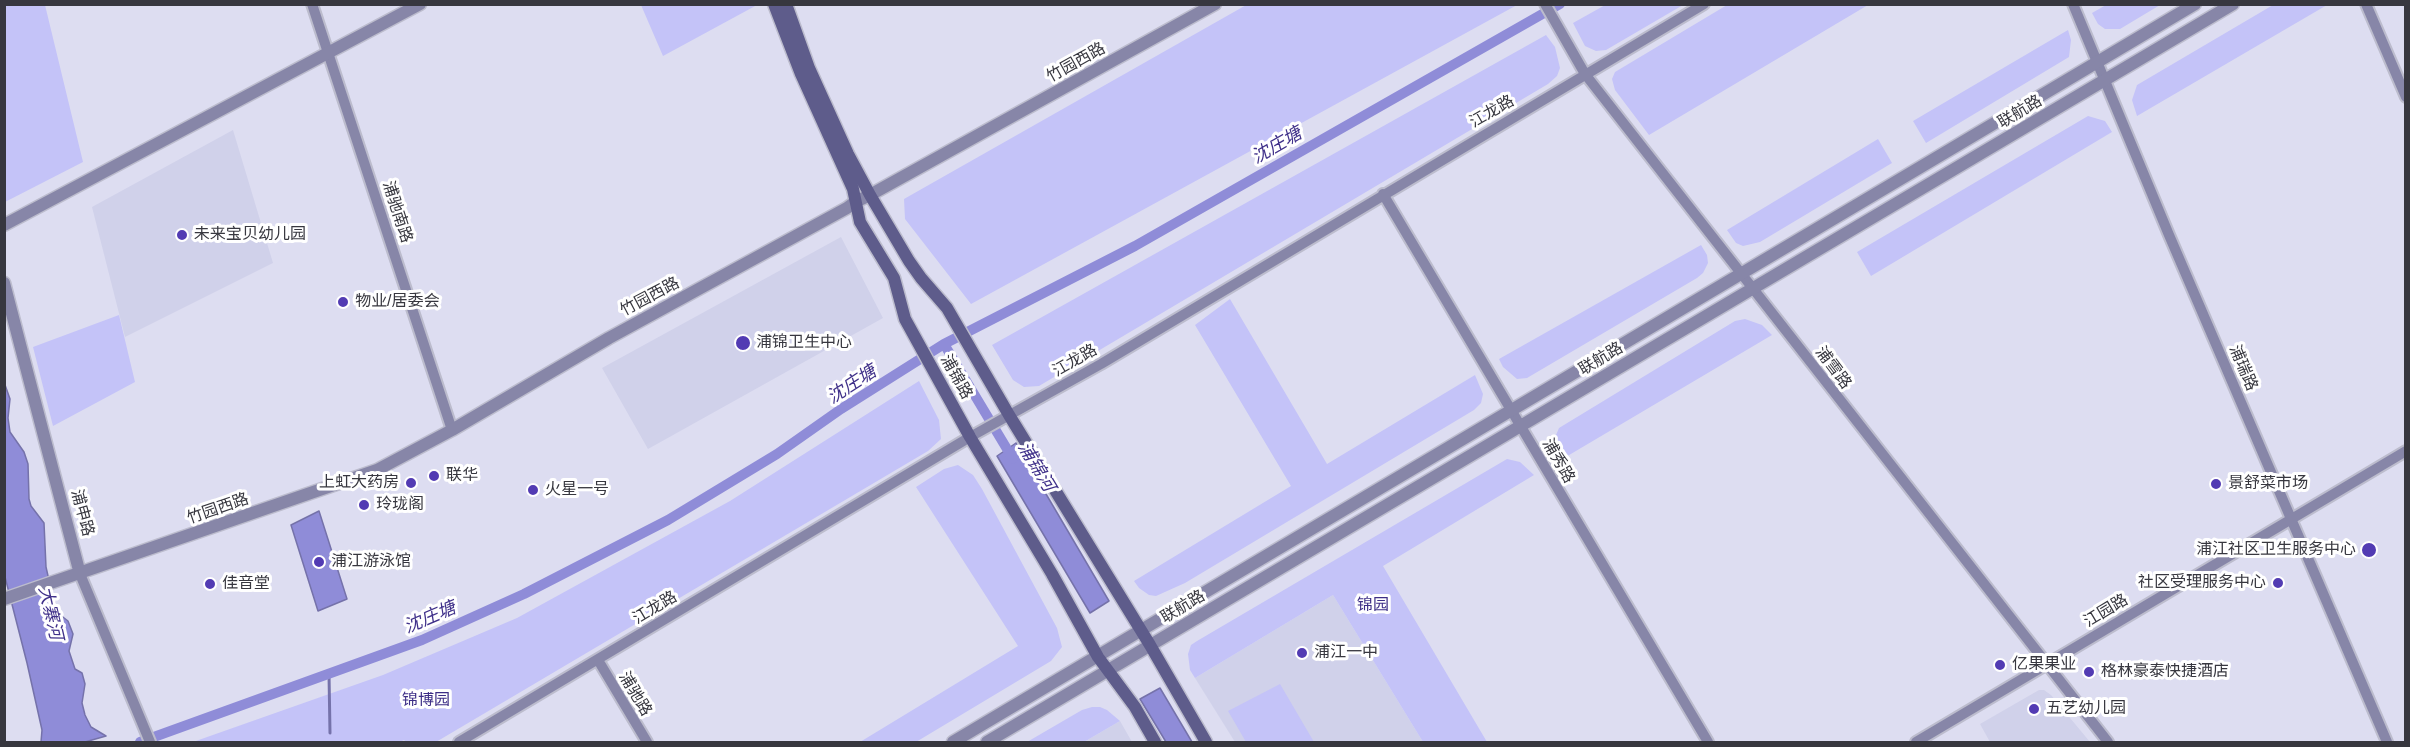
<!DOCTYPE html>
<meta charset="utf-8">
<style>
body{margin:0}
#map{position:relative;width:2410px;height:747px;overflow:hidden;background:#ddddf1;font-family:Arial,sans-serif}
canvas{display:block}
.frame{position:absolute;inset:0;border:6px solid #37373f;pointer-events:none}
</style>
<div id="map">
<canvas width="2410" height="747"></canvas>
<div class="frame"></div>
</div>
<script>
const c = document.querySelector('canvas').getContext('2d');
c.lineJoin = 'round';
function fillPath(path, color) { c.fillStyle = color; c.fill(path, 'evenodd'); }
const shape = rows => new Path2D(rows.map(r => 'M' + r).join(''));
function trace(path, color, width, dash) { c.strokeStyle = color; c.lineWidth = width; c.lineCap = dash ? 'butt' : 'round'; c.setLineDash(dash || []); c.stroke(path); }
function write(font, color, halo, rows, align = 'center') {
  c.font = font + ' Arial,"Noto Sans SC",sans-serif'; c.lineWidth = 6; c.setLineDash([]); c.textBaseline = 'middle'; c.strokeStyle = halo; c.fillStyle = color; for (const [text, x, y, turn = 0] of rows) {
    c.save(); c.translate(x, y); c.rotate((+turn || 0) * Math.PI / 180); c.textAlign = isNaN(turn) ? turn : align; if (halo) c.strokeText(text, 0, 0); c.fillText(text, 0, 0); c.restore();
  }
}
const built = shape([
 [233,130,273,263,125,337,92,207],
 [841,237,883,318,648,449,602,368],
 [1333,595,1423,742,1235,742,1195,678],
 [2039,690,2044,690,2051,695,2090,742,1990,742,1980,724],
 [1120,721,1132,742,1084,742]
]);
const green = shape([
 [5,4,45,5,83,162,5,202],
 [1248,4,1517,5,971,304,905,219,904,199],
 [1607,4,1683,4,1683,5,1606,50,1596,51,1585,46,1573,23],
 [641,5,757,5,663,56],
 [1727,5,1868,5,1649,135,1615,90,1612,79,1615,72],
 [2106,5,2106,4,2160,5,2120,29,2105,29,2098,24,2092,13],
 [2273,5,2327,5,2137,116,2132,100,2137,85],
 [2068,30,2071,40,2069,57,1926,143,1913,121],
 [1546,35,1555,47,1560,68,1557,76,1548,84,1039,386,1024,387,1013,380,992,345],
 [2088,116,2105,121,2112,132,1871,276,1857,252],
 [1878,139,1892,163,1760,242,1743,246,1736,243,1727,230],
 [1701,245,1707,255,1708,263,1703,273,1697,278,1527,378,1517,379,1503,367,1499,359],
 [1230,299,1327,464,1475,375,1483,394,1481,403,1474,410,1185,583,1156,596,1149,595,1139,588,1134,581,1291,486,1195,325],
 [119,315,135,382,53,426,33,347],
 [1745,319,1762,325,1772,335,1559,461,1555,456,1553,442,1559,428,1735,321],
 [919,381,939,420,941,439,928,451,436,742,406,742,404,740,400,742,193,742,383,675,517,618,730,501],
 [1507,459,1520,462,1534,475,1383,566,1487,742,1423,742,1333,595,1195,678,1190,670,1188,654,1191,645,1197,641],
 [958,465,973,475,982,489,1057,628,1062,647,1051,661,916,742,860,742,1018,646,916,487,944,469],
 [1280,684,1314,742,1246,742,1228,711],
 [1092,707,1100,707,1107,710,1120,721,1084,742,1027,742,1082,710]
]);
const water = shape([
 [4,382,10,399,8,418,10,432,24,452,28,464,29,499,31,506,44,523,46,567,53,598,59,614,68,621,73,634,69,651,75,669,82,673,85,684,82,703,85,715,91,727,106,736,85,742,41,742,42,730,27,663,5,577,4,382],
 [1016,443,1109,601,1090,613,997,456,1016,443],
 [319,511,347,599,318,611,291,525,319,511],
 [1160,688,1192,742,1166,742,1140,699,1160,688]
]);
const stream = shape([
 [329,674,330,733]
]);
const canal = shape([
 [944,344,1013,459],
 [140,742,422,640,524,594,668,520,777,454,841,409,944,344,1135,246,1560,4]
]);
const minor = shape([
 [312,4,452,430],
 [1545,4,1585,74,2108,742],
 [2073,4,2169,235,2387,742],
 [2366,4,2406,97],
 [1383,194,1708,742],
 [80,574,150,742],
 [598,660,647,742],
 [459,742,970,437,1101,364,1704,4],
 [1916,742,2406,451]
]);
const tertiary = shape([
 [4,225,420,4],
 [4,283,80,574],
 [4,599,377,470,452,430,609,338,847,208,855,202,870,195,1215,4],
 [953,742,2195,4],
 [987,742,2233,4]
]);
const secondary = shape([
 [774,4,801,74,853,189,860,222,894,278,905,319,970,437,1052,574,1098,657,1135,707,1155,742],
 [786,4,809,68,848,154,870,195,909,261,921,278,947,308,1009,415,1150,645,1206,742]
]);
const markers = [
 [182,235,6,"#523bb3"],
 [343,302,6,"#523bb3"],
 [743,343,8,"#523bb3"],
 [434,476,6,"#523bb3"],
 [411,483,6,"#523bb3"],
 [2216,484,6,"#523bb3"],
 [533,490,6,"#523bb3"],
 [364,505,6,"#523bb3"],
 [2369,550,8,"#523bb3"],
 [319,562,6,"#523bb3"],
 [2278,583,6,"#523bb3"],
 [210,584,6,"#523bb3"],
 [1302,653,6,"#523bb3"],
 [2000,665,6,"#523bb3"],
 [2089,672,6,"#523bb3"],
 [2034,709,6,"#523bb3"]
];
const streetNames = [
 ["竹园西路",1076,63,-29],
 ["江龙路",1492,112,-30],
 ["联航路",2020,112,-31],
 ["浦驰南路",397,212,72],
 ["竹园西路",650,297,-28],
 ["联航路",1601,359,-31],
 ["江龙路",1075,361,-30],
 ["浦雪路",1833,368,53],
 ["浦瑞路",2243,368,67],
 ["浦锦路",956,377,61],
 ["浦秀路",1558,461,60],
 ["竹园西路",218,509,-19],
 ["浦申路",82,513,75],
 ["联航路",1183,607,-31],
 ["江龙路",655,608,-31],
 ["江园路",2106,611,-31],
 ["浦驰路",635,694,59]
];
const poiNames = [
 ["未来宝贝幼儿园",194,235],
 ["物业/居委会",355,302],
 ["浦锦卫生中心",756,343],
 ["联华",446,476],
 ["上虹大药房",399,483,"right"],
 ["景舒菜市场",2228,484],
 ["火星一号",545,490],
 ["玲珑阁",376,505],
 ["浦江社区卫生服务中心",2356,550,"right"],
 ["浦江游泳馆",331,562],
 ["社区受理服务中心",2266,583,"right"],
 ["佳音堂",222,584],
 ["浦江一中",1314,653],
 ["亿果果业",2012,665],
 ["格林豪泰快捷酒店",2101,672],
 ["五艺幼儿园",2046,709]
];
const parkNames = [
 ["锦园",1373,606],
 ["锦博园",426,701]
];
const waterNames = [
 ["沈庄塘",1277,146,-30],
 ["沈庄塘",852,385,-33],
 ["浦锦河",1036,467,59],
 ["大寨河",50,613,77],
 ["沈庄塘",430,618,-23]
];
fillPath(built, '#d0d1ea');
fillPath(green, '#c4c3f8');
fillPath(water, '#8f8cd8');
trace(water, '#7572aa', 1.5);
trace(stream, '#7572aa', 3);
trace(canal, '#8f8cd8', 10);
trace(minor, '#bcbccd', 14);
trace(tertiary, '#bcbccd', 15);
trace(secondary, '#bcbccd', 15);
trace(minor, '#8786a8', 10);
trace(tertiary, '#8786a8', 12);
trace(secondary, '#5e5c8b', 12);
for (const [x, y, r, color] of markers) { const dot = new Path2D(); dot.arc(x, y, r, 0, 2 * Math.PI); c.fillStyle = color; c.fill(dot); trace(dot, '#fff', 2); }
write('16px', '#37373f', '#fff', streetNames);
write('16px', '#37373f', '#fff', poiNames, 'left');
write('16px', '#3d2e86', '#fff', parkNames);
write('italic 18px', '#40318a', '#fff', waterNames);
</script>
